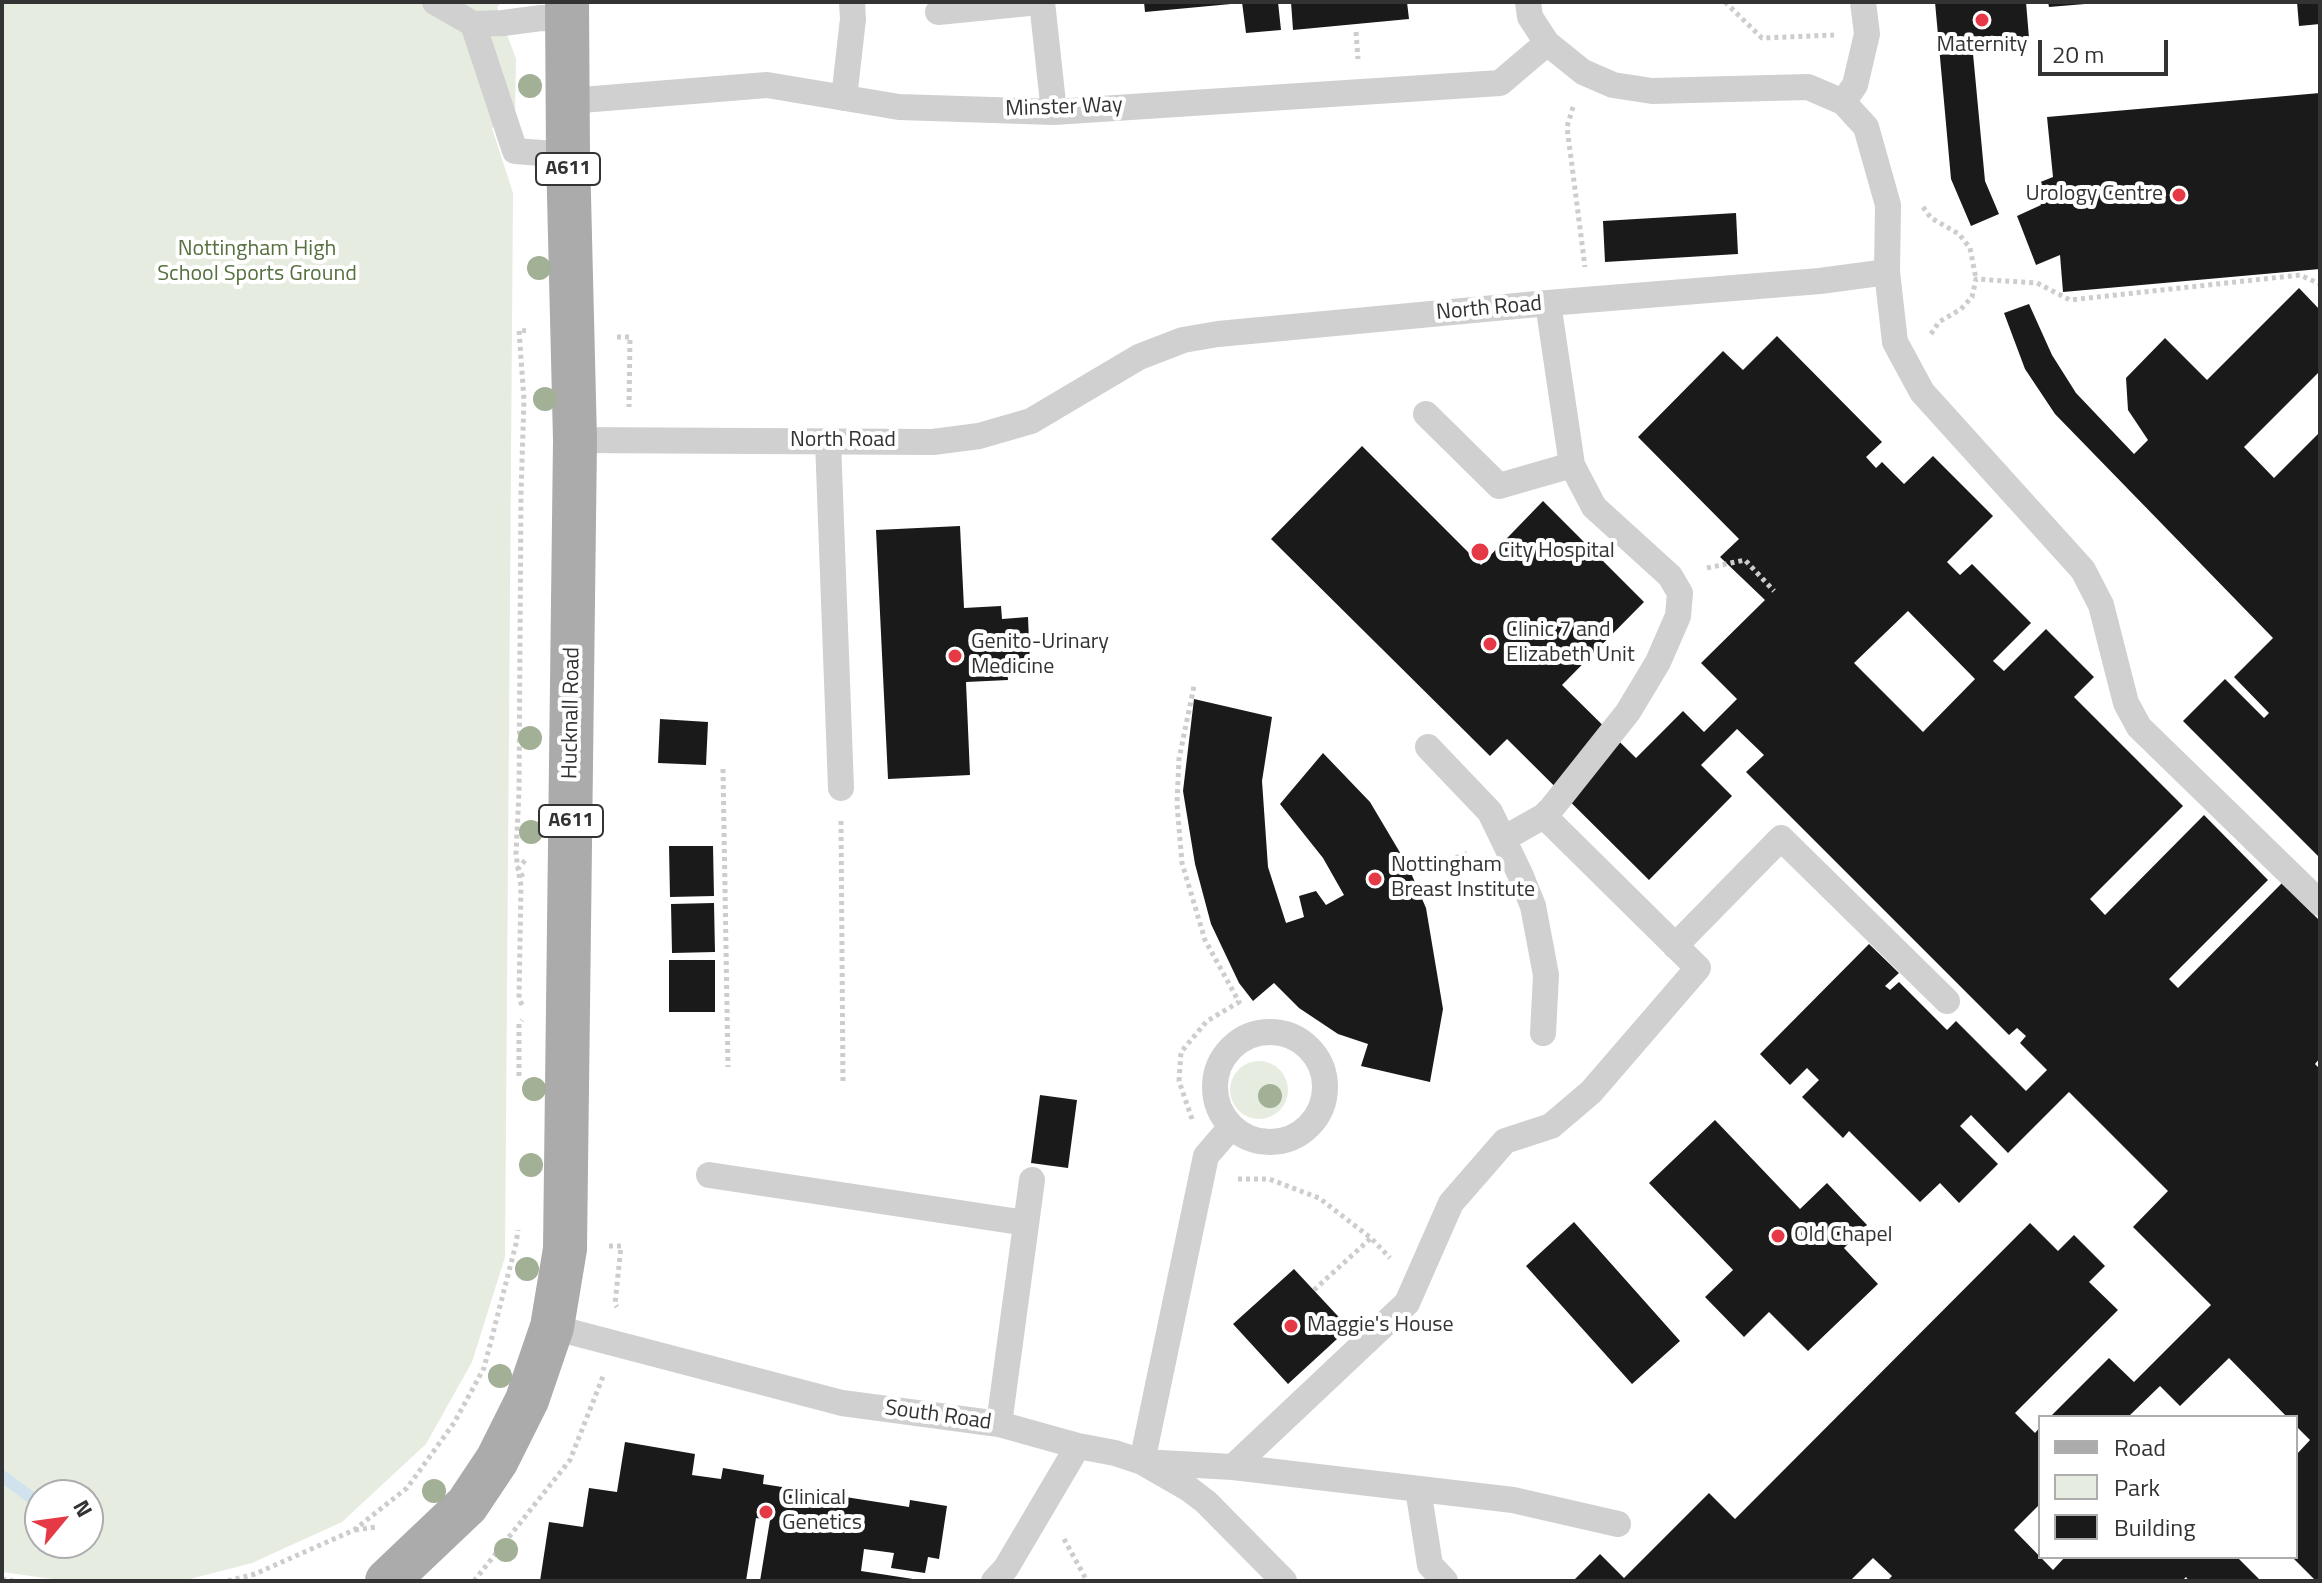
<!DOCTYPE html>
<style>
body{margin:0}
#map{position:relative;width:2322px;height:1583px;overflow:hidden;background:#fff;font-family:"Titillium Web",sans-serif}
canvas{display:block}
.frame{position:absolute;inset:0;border:4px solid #333;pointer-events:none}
.legend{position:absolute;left:2038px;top:1415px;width:260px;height:144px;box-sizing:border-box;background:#fff;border:2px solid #adadad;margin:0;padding:10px 14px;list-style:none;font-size:24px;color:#333}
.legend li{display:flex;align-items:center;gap:16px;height:40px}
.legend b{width:40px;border:2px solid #adadad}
.north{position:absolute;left:24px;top:1479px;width:80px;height:80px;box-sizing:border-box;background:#fff;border:2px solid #adadad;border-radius:50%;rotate:61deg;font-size:22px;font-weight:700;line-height:32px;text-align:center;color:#333}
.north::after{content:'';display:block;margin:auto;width:28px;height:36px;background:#e63946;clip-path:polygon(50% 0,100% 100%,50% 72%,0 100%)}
.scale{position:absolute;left:2038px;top:40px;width:130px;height:36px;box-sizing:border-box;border:4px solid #333;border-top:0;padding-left:10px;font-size:24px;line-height:28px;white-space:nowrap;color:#333;-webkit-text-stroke:6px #fff;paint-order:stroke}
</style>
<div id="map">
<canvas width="2322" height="1583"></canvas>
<div class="frame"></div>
<ul class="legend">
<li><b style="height:10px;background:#ababab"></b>Road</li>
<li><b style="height:22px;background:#e6ecdf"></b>Park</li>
<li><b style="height:22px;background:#1a1a1a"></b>Building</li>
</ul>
<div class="north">N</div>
<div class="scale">20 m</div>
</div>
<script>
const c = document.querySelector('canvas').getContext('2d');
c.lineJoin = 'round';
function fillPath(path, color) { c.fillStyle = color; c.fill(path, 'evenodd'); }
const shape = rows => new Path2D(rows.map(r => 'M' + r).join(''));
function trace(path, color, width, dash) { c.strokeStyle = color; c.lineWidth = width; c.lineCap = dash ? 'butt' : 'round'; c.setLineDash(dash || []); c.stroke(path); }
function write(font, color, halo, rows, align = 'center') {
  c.font = font + ' "Titillium Web",sans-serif'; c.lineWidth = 8; c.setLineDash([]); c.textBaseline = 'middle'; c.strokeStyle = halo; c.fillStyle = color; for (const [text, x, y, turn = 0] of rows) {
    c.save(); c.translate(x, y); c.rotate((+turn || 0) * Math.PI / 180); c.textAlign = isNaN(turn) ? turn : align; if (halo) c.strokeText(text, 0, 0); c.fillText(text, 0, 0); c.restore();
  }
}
const green = shape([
 [2,2,502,2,497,7,516,59,515,116,492,128,513,193,505,1257,472,1362,426,1444,342,1522,252,1563,182,1581,67,1581,2,1572],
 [40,1495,88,1495,88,1543,40,1543],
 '1230 1090a29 29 0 1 1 58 0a29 29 0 1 1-58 0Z'
]);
const stream = shape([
 [2,1476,40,1504]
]);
const building = shape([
 [1144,2,1231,2,1231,4,1145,12],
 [1242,2,1278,2,1281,30,1246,33],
 [1291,2,1407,2,1409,19,1293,30],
 [1935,2,2026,2,2029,38,1972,43,1985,181,1999,214,1971,226,1951,179],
 [2048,2,2085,2,2085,4,2049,7],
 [2297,2,2320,2,2320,24,2299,26],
 [2320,93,2320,269,2063,292,2060,255,2036,265,2017,216,2041,205,2033,185,2053,177,2047,117],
 [1736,213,1738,254,1605,262,1603,221],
 [2299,288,2320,310,2320,371,2244,447,2274,478,2320,432,2320,858,2183,721,2225,679,2264,718,2269,713,2234,677,2273,638,2055,414,2025,369,2004,313,2029,304,2052,355,2076,393,2134,454,2148,440,2128,410,2126,378,2165,338,2207,380],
 [1777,336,1882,442,1866,457,1876,468,1882,462,1904,484,1933,456,1993,516,1947,562,1960,575,1972,564,2031,623,1993,661,2004,671,2046,629,2094,677,2074,697,2183,806,2090,899,2105,915,2204,815,2268,880,2169,979,2178,988,2282,883,2320,921,2320,1058,2315,1064,2320,1069,2320,1581,2316,1581,2292,1557,2296,1557,2296,1455,2310,1440,2296,1426,2296,1417,2287,1417,2229,1358,2180,1406,2160,1386,2128,1417,2050,1417,2109,1358,2134,1382,2211,1305,2133,1227,2168,1191,2069,1092,2008,1153,1971,1115,1960,1126,1998,1164,1959,1203,1940,1183,1920,1202,1849,1131,1843,1138,1802,1097,1819,1080,1807,1068,1790,1085,1760,1054,1869,944,1899,973,1885,986,1890,990,1899,982,1947,1030,1956,1021,2026,1091,2047,1070,2020,1043,2026,1036,2017,1028,2009,1035,1746,772,1764,755,1737,729,1701,765,1732,796,1649,880,1507,739,1490,756,1271,539,1362,446,1481,565,1543,501,1644,602,1562,685,1636,758,1683,711,1704,732,1737,699,1701,663,1765,600,1720,557,1739,539,1638,437,1723,351,1743,370],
 [1908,611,1975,679,1923,732,1854,663],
 [960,526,964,608,1001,606,1002,619,1028,617,1030,665,1007,666,1008,680,966,682,970,775,888,779,876,530],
 [1194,699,1272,717,1262,781,1268,867,1286,923,1304,917,1299,896,1316,891,1326,905,1344,895,1323,858,1280,804,1323,753,1370,802,1408,866,1426,908,1443,1009,1430,1082,1361,1066,1368,1044,1338,1034,1299,1008,1274,983,1253,1001,1239,983,1211,924,1195,864,1183,791],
 [660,719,708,722,706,765,658,763],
 [669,846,713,846,714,896,670,897],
 [714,903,715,952,672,953,671,904],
 [669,960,715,960,715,1012,669,1012],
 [1040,1095,1077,1100,1068,1168,1031,1163],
 [1715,1120,1800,1209,1827,1183,1867,1225,1844,1248,1878,1284,1808,1351,1769,1312,1744,1337,1705,1297,1733,1270,1649,1183],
 [1574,1222,1680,1341,1632,1384,1526,1266],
 [2030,1223,2058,1251,2074,1235,2105,1266,2089,1282,2118,1310,2015,1413,2035,1433,2040,1427,2040,1504,2014,1530,2053,1570,2065,1557,2237,1557,2261,1581,2189,1581,2186,1577,2182,1581,1887,1581,1892,1576,1873,1558,1850,1581,1573,1581,1600,1554,1624,1578,1709,1493,1735,1519],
 [1294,1269,1349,1328,1288,1384,1233,1324],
 [625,1442,695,1454,692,1475,721,1479,723,1468,764,1475,763,1484,909,1507,910,1500,947,1506,939,1559,928,1557,925,1573,891,1568,894,1553,864,1549,861,1571,913,1579,912,1581,760,1581,770,1520,756,1518,746,1581,540,1581,549,1522,583,1527,589,1488,617,1492]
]);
const path = shape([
 [1725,2,1762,38,1834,35],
 [1356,32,1358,59],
 [1573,107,1567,127,1585,267],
 [1923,207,1931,218,1959,234,1970,248,1976,279],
 [1931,334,1939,322,1961,309,1972,297,1976,279,2037,283,2070,300,2300,275,2320,284],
 [617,337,630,337,629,407],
 [1707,568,1745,560,1774,591],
 [723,769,728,1067],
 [841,821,843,1085],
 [1419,873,1470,852],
 [523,877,518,869,516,854,519,792,521,493,524,400,519,330,527,331],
 [522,1005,519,998,521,886,518,869,526,859],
 [519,1076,519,1024,522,1020],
 [1192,1119,1179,1081,1181,1052,1207,1021,1239,1002,1205,940,1182,863,1177,804,1179,759,1194,686],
 [1238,1179,1269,1179,1319,1198,1371,1238,1390,1258],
 [609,1246,621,1246,615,1304,617,1307],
 [1314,1290,1371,1238],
 [355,1530,376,1527],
 [1064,1539,1087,1581],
 [2,1579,13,1581],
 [228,1581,255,1574,354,1530,407,1488,454,1423,484,1368,516,1244,518,1230],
 [474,1581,570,1460,604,1374]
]);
const lane = shape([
 [435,2,473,24,503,23,541,18,567,19],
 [1042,2,1054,112],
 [1528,2,1530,17,1547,43,1583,72,1613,85,1652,91,1808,87,1843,102,1866,127,1888,205,1887,272,1895,342,1922,392,2083,570,2101,605,2126,703,2139,727,2320,903],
 [938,12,1039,2],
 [473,24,515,151,568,155],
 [844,98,853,19,852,2],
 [569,101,767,85,899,107,1054,112,1500,83,1547,43],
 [1843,102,1855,85,1867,34,1863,2],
 [1426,414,1499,486,1572,465],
 [575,440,933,442,979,436,1031,421,1139,357,1183,340,1218,334,1548,303,1820,281,1887,272],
 [828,441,841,788],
 [1428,747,1490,812,1520,874,1533,906,1546,975,1543,1033],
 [1503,839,1544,816,1551,809,1628,712,1658,662,1678,616,1680,593,1670,576,1594,507,1572,465,1548,303],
 [1675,946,1781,838,1947,1001],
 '1215 1087a55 55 0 1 1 110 0a55 55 0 1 1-110 0Z',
 [1231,1127,1206,1156,1142,1462,1233,1467,1513,1500,1618,1524],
 [709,1175,1026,1223],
 [552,1327,842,1403,999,1424,1078,1446,1115,1453,1142,1462,1189,1489,1206,1502,1284,1581],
 [999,1424,1032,1180],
 [1233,1467,1407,1303,1451,1203,1505,1141,1551,1126,1591,1092,1698,968,1544,816],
 [1418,1489,1430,1565,1445,1581],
 [994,1581,1006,1568,1078,1446]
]);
const primary = shape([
 [387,1581,467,1505,497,1460,527,1400,552,1327,565,1249,575,440,568,155,567,2]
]);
const trees = [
 [530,86],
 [539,268],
 [545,399],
 [530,738],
 [531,832],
 [534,1089],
 [1270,1096],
 [531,1165],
 [527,1269],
 [500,1376],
 [434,1491],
 [506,1550]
];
const markers = [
 [1982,20,8,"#e63946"],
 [2179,195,8,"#e63946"],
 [1480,552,10,"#e63946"],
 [1490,644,8,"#e63946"],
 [955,656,8,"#e63946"],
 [1375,879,8,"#e63946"],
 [1778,1236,8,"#e63946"],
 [1291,1326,8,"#e63946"],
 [766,1512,8,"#e63946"]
];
const shields = [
 [568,169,64],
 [571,821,64]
];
const shieldNames = [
 ["A611",568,169],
 ["A611",571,821]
];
const poiNames = [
 ["Maternity",1982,46,"center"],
 ["Urology Centre",2163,195,"right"],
 ["City Hospital",1498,552],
 ["Clinic 7 and",1506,631],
 ["Elizabeth Unit",1506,656],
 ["Genito-Urinary",971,643],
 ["Medicine",971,668],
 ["Nottingham",1391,866],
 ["Breast Institute",1391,891],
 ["Old Chapel",1794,1236],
 ["Maggie's House",1307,1326],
 ["Clinical",782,1499],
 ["Genetics",782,1524]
];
const streetNames = [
 ["Minster Way",1064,108,-2],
 ["North Road",1489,309,-5],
 ["North Road",843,441],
 ["Hucknall Road",572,713,-89],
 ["South Road",938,1416,8]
];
const parkNames = [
 ["Nottingham High",257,250],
 ["School Sports Ground",257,275]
];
fillPath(green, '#e6ecdf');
trace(stream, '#cfe2ee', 12);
fillPath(building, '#1a1a1a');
trace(path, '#cdcdcd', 5, [4, 4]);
trace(lane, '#d0d0d0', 26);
trace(primary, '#ababab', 44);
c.fillStyle = '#a2b095';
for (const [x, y] of trees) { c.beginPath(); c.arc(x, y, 12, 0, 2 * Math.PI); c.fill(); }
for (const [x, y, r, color] of markers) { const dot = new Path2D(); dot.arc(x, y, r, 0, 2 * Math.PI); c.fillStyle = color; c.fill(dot); trace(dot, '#fff', 3); }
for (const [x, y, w] of shields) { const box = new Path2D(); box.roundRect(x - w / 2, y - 16, w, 32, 6); c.fillStyle = '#fff'; c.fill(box); trace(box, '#333', 2); }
write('bold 20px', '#333', null, shieldNames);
write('22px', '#333', '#fff', poiNames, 'left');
write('22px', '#333', '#fff', streetNames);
write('22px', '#56703f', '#fff', parkNames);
</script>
